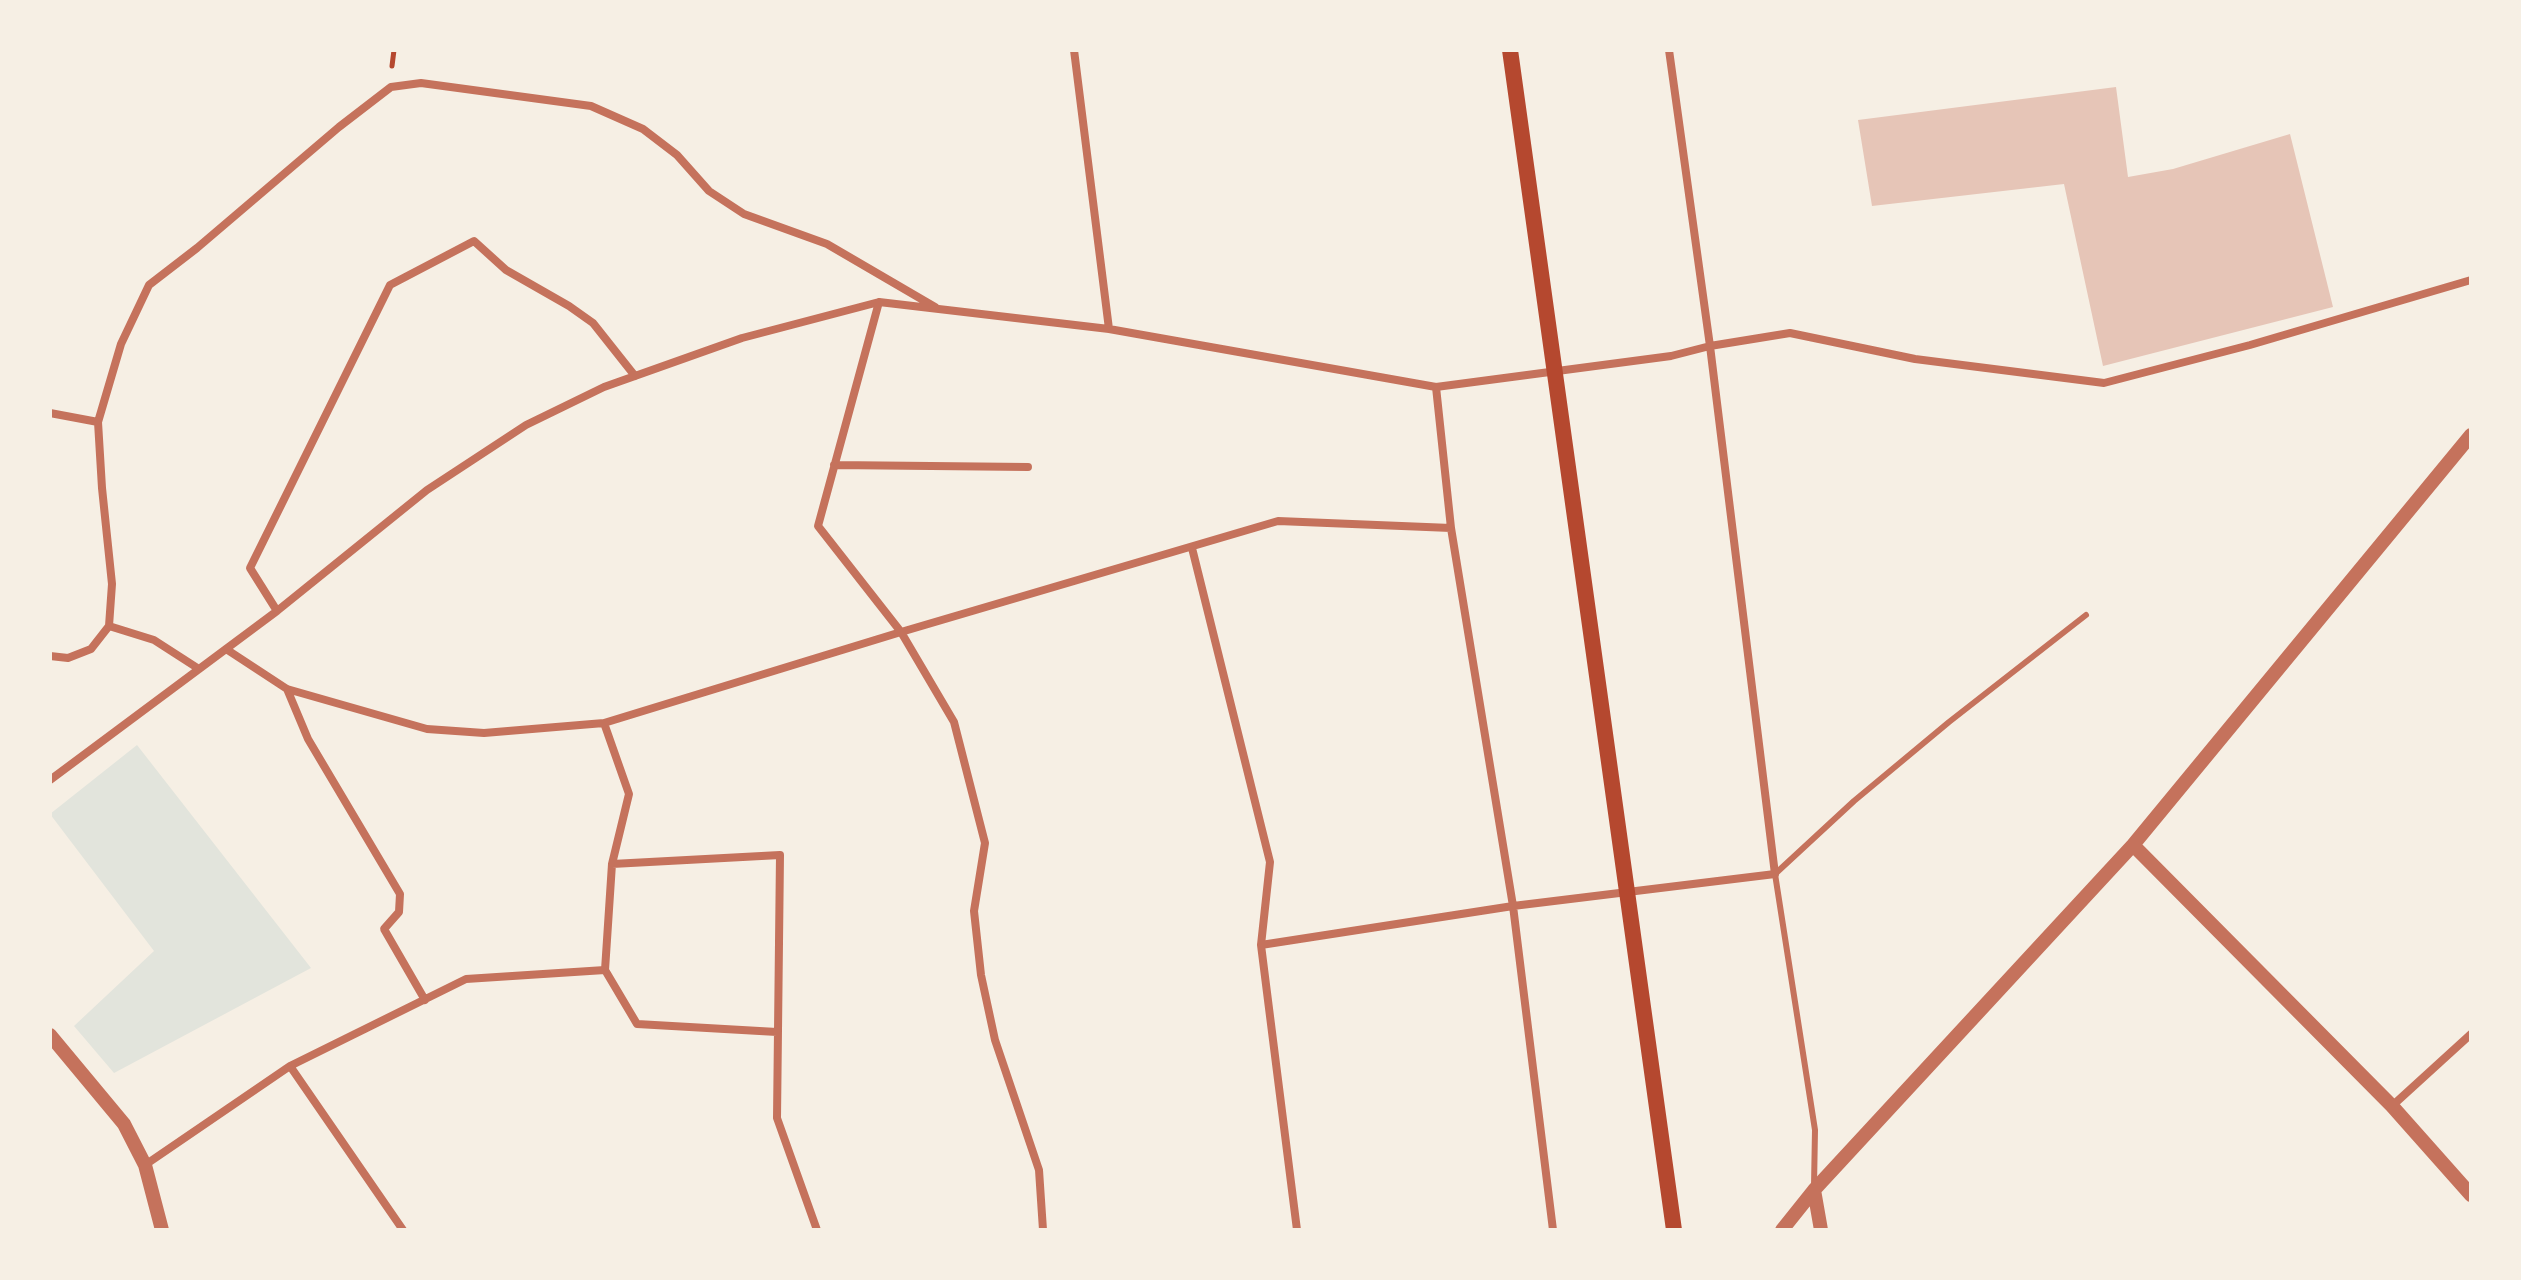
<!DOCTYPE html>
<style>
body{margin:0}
#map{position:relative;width:2521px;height:1280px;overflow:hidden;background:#f6efe4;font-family:Quicksand,sans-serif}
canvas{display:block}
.frame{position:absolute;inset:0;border:52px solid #f6efe4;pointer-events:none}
</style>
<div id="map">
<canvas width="2521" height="1280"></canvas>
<div class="frame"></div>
</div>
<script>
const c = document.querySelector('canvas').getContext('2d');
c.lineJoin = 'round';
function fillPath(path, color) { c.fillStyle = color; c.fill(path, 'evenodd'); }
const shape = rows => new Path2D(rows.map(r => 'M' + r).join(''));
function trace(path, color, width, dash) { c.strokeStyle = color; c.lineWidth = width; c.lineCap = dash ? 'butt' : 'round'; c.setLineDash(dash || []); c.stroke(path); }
const green = shape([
 [137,745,311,968,114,1073,74,1026,154,951,50,814]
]);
const building = shape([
 [2116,87,2128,177,2173,169,2290,134,2333,307,2103,366,2064,184,1872,206,1858,120]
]);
const path = shape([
 [392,66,394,50]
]);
const service = shape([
 [1814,1186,1815,1130,1775,874,1854,801,1949,722,2086,615]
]);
const minor = shape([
 [1074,50,1109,329],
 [1436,387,1451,528,1513,906,1553,1230],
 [50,413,98,422],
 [834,465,1028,467],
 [1192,548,1270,862,1261,945,1297,1230],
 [277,611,250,568,390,285,474,241,506,270,569,306,593,323,635,376],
 [109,626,154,640,199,669],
 [226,649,287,689,427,729,484,733,604,723],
 [50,656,68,658,91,649,109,626,112,584,102,488,98,422,121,344,149,285,197,248,339,127,391,87,421,83,591,106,643,129,677,155,709,191,744,214,827,244,935,307],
 [287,689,308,739,400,894,399,912,384,929,425,1000],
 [50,780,277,611,427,490,526,425,604,387,742,338,879,302],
 [612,864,605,970,637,1024,777,1032],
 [1261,945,1513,906,1775,874,1710,346,1669,50],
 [290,1066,403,1230],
 [2392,1106,2471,1034],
 [145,1165,290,1066,466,979,605,970],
 [817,1230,777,1118,780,855,612,864,629,794,604,723,901,632,1278,521,1451,528],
 [1043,1230,1039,1170,995,1040,981,975,974,911,985,843,954,722,901,632,818,526,879,302,1109,329,1436,387,1671,356,1710,346,1790,333,1915,359,2104,383,2250,345,2471,280]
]);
const tertiary = shape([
 [2133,845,2392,1106,2471,1195],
 [50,1035,124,1124,145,1165,162,1230],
 [1814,1190,1821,1230],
 [1782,1230,1814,1190,2133,845,2471,435]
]);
const secondary = shape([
 [1510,50,1674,1230]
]);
fillPath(green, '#e2e4dc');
fillPath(building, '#e6c5b7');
trace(path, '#b5482f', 5);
trace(service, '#c5725c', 6);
trace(minor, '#c5725c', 8);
trace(tertiary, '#c5725c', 14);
trace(secondary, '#b5482f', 16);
</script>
